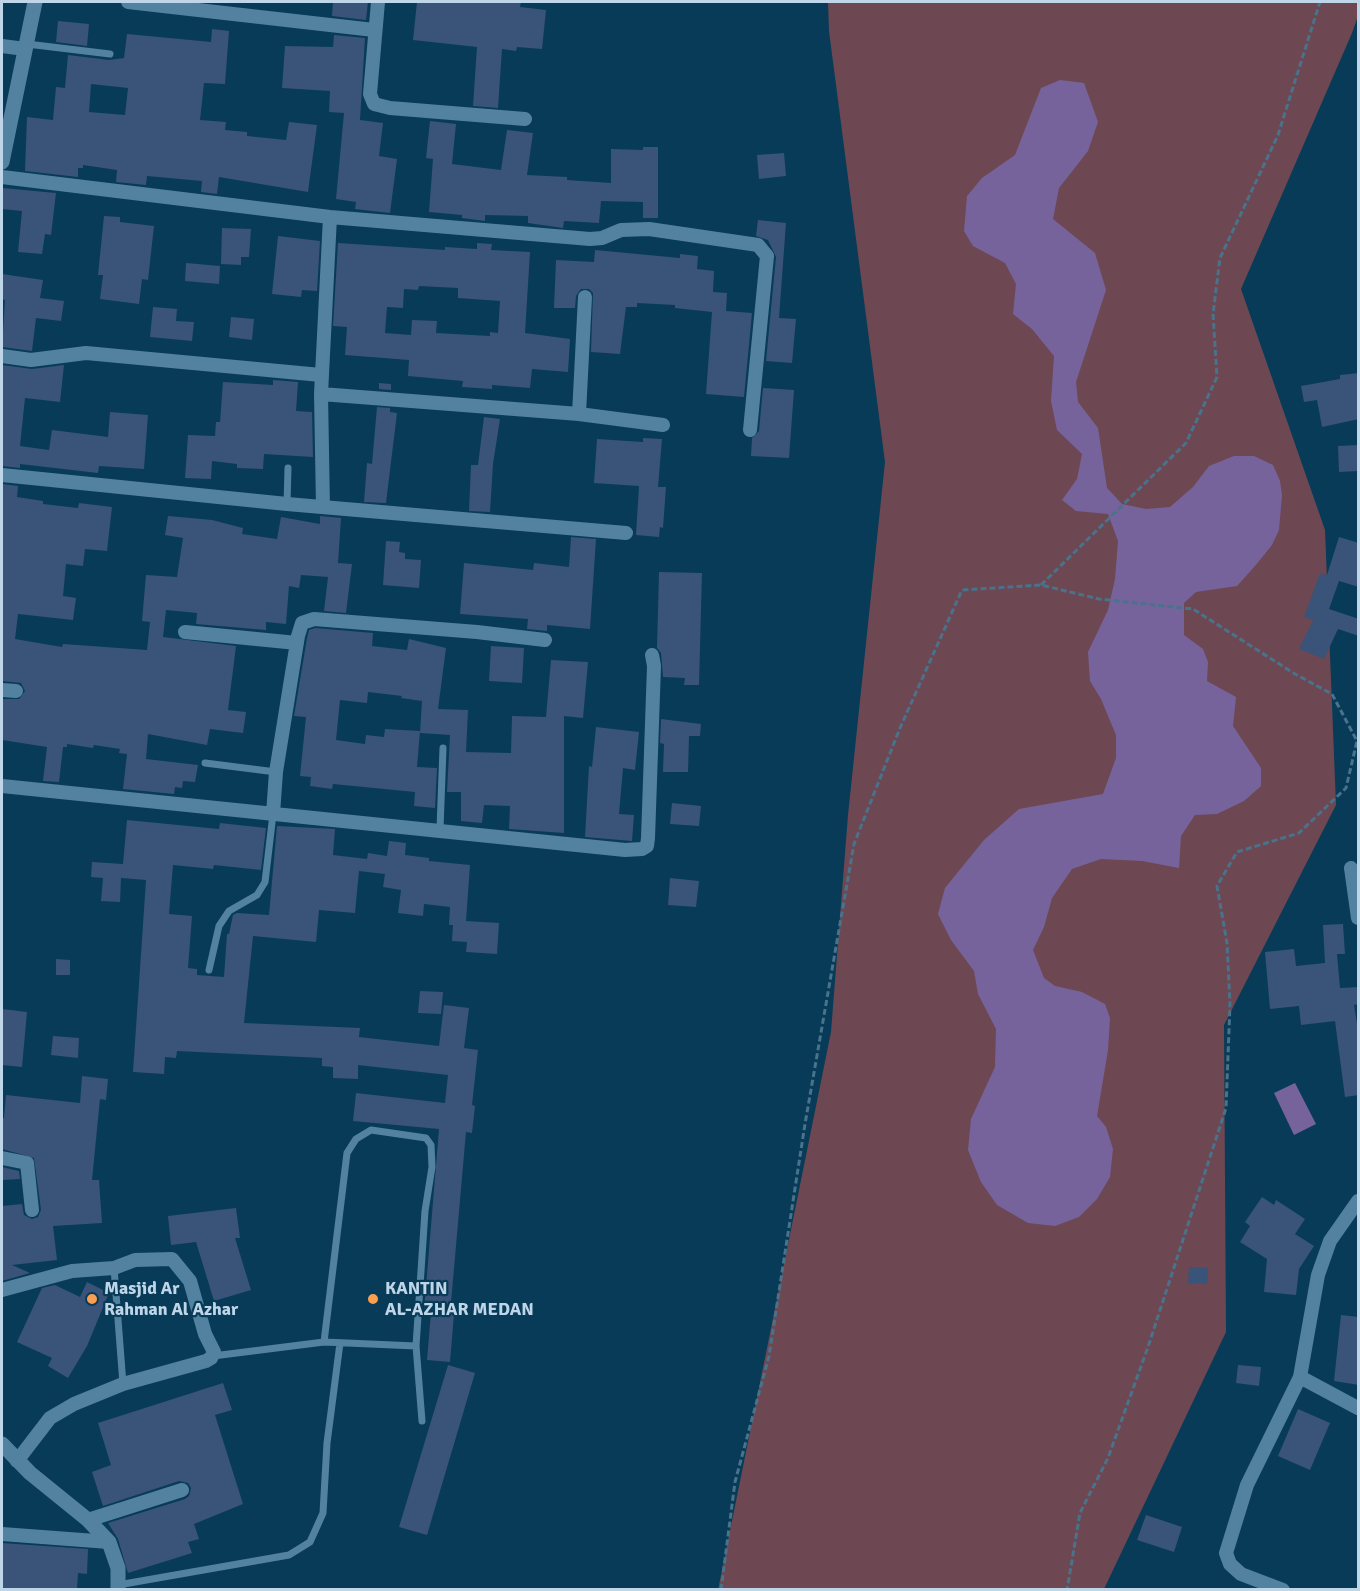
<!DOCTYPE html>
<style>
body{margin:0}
#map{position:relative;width:1360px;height:1591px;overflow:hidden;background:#083b57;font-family:Signika,sans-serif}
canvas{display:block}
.frame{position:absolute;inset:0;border:3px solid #bed6e8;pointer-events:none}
</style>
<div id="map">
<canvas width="1360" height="1591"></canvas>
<div class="frame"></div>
</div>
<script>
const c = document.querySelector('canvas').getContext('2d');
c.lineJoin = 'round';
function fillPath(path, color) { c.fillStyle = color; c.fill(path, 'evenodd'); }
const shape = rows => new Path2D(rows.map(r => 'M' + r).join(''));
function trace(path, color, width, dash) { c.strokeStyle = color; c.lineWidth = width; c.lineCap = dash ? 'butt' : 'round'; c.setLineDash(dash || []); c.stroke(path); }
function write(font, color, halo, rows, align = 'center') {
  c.font = font + ' Signika,sans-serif'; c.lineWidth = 4.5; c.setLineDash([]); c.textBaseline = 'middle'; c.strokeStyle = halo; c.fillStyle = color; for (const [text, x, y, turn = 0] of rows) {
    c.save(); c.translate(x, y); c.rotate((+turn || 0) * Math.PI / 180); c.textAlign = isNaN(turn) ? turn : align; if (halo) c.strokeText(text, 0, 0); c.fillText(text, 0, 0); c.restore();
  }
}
const green = shape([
 [828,2,1358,2,1358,16,1352,33,1241,289,1325,530,1336,805,1224,1025,1226,1332,1104,1589,718,1590,831,1032,848,815,885,462,829,31]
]);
const water = shape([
 [1060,80,1084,83,1098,122,1088,151,1059,188,1053,219,1095,253,1106,290,1076,382,1078,402,1098,428,1107,488,1122,504,1146,509,1170,507,1193,487,1209,466,1234,456,1254,456,1273,465,1280,481,1282,495,1279,530,1272,545,1255,566,1237,586,1196,592,1184,603,1184,635,1203,649,1208,662,1207,681,1236,697,1233,726,1261,768,1261,786,1244,801,1217,814,1195,815,1181,836,1179,868,1142,861,1101,859,1072,869,1052,898,1044,927,1033,950,1044,978,1055,986,1082,992,1105,1004,1110,1018,1108,1050,1097,1116,1106,1127,1113,1149,1110,1177,1097,1199,1079,1217,1055,1226,1028,1223,997,1205,981,1182,968,1150,971,1119,995,1067,996,1029,978,994,974,971,951,940,938,914,945,888,984,840,1019,809,1103,794,1116,758,1116,735,1101,699,1090,681,1088,652,1108,610,1115,579,1118,541,1108,514,1076,511,1062,500,1077,479,1082,454,1057,430,1051,401,1054,356,1032,329,1013,314,1016,284,1005,263,973,246,964,231,967,196,982,178,1015,155,1041,88],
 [1295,1083,1316,1124,1294,1135,1274,1093]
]);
const building = shape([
 [333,2,368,2,366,20,332,16],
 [417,2,521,2,520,7,546,10,542,49,517,47,516,51,502,49,498,108,473,106,477,47,413,40],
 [58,21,89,24,87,46,56,42],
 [212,29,229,31,225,84,204,83,200,120,226,122,225,130,247,132,247,136,286,140,289,122,317,125,308,192,219,177,217,194,201,192,202,181,147,176,146,185,116,182,117,170,83,165,83,168,78,168,78,177,25,171,27,117,53,120,56,87,65,88,68,55,109,60,124,58,127,34,211,42],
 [91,84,128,88,125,115,89,112],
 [334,35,365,38,360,120,383,123,379,156,397,159,390,213,355,209,356,202,336,199,344,113,329,112,330,91,282,88,285,46,333,47],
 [430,121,456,124,452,164,501,170,507,130,533,133,527,175,567,177,567,180,611,183,611,149,643,150,643,147,658,147,658,218,643,218,643,202,601,201,599,223,564,221,563,228,528,223,528,216,485,215,485,221,462,218,462,215,429,212,433,159,426,158],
 [784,153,786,176,759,179,757,155],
 [3,188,56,193,51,235,45,234,42,254,18,252,22,211,2,209],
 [104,216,120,217,120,222,154,226,148,280,142,279,139,304,100,299,103,275,98,275],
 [758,220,786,223,779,318,796,319,792,363,766,361,776,257,768,240,756,236],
 [222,228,251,229,249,257,241,257,241,265,221,264],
 [278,236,320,241,317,291,302,290,301,297,272,294],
 [338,243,445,250,445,247,477,249,477,243,492,244,491,250,530,252,525,333,570,339,568,372,532,369,530,388,492,385,492,389,462,387,463,381,408,376,409,360,345,355,347,327,333,326],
 [419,286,458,288,458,298,500,301,498,333,490,332,490,336,436,333,437,321,412,320,411,335,385,333,387,307,403,308,404,289,418,290],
 [595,250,680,258,680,254,698,256,697,269,714,271,713,292,727,293,726,311,752,313,744,397,706,394,712,312,675,308,675,305,637,303,637,307,626,307,620,354,591,352,593,293,589,289,581,289,576,296,575,308,554,308,556,260,594,262],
 [186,263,220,266,219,284,185,281],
 [2,274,43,280,40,298,64,301,61,321,36,318,32,351,2,347,5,300,2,299],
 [153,307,177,309,176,321,194,322,192,341,150,337],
 [231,317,254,319,252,340,229,337],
 [2,365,32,369,64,365,60,402,25,398,20,446,49,450,52,430,108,437,110,412,148,415,144,469,99,466,98,473,20,464,20,468,2,466],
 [1359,373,1359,419,1322,427,1317,400,1304,402,1301,386,1340,379,1340,375],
 [273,380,298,382,296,411,312,412,313,457,264,454,263,469,237,468,237,464,212,461,211,479,185,478,188,435,215,436,216,422,220,422,223,382,273,385],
 [379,383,391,384,391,390,379,389],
 [763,388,794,390,789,458,751,456,752,438,759,431],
 [377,407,390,408,390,412,397,413,386,503,364,502,367,463,372,464],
 [484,417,500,419,493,464,490,512,469,511,471,465,478,465],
 [643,438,662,439,658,487,666,487,663,528,660,527,659,537,636,535,639,486,594,483,597,439,643,442],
 [1359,445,1359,471,1339,472,1338,446],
 [2,484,18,486,17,497,43,501,43,504,78,508,79,503,112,507,107,551,85,549,83,566,66,564,63,596,76,598,73,620,18,614,15,639,62,647,63,644,147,650,150,622,142,621,146,575,177,577,183,538,165,535,168,516,212,520,243,528,242,534,277,539,281,517,320,524,320,516,341,518,338,563,352,564,346,613,324,611,328,577,301,575,299,588,289,586,286,624,266,622,266,630,196,624,197,613,166,610,163,637,236,646,228,710,246,712,243,733,210,729,207,745,148,734,146,759,198,765,195,782,183,781,182,788,175,787,174,794,123,789,127,754,119,753,120,749,94,745,93,748,67,744,67,747,63,747,59,782,43,781,47,747,2,740,2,699,19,699,25,691,21,683,2,681],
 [571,537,596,539,590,629,547,625,547,631,527,629,528,619,460,614,464,563,533,570,534,563,569,567],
 [1339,537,1359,543,1359,587,1339,581,1329,609,1359,619,1359,636,1338,629,1324,659,1299,649,1313,620,1304,617,1320,573,1327,575],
 [386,541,400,542,399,552,405,553,405,559,421,560,419,588,383,585],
 [659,572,702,573,699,685,684,685,685,678,663,677,661,653,657,648],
 [315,628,373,633,372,646,407,650,409,639,446,648,438,709,468,710,466,752,511,753,512,716,546,717,551,660,588,662,583,718,564,716,564,833,509,829,510,806,484,805,482,823,461,821,461,792,447,792,450,735,420,733,422,701,401,698,402,696,368,692,367,703,340,700,336,740,365,744,366,735,384,737,385,729,420,731,417,767,437,768,435,808,414,806,415,792,333,784,332,789,310,786,311,777,300,776,306,717,294,716,307,638,309,630],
 [491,646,524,648,522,683,489,681],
 [661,719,701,724,700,736,689,736,688,772,663,772,664,744,660,743],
 [596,727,639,732,635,770,623,768,619,814,634,815,632,841,585,837,589,766,592,767],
 [672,803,701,806,699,826,670,824],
 [127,820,219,829,220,823,266,828,261,870,214,865,213,869,173,865,169,914,192,916,188,968,197,969,197,975,224,977,227,934,229,934,233,915,237,913,269,915,277,826,335,829,333,855,367,859,368,853,387,856,389,841,406,843,405,855,429,858,429,861,470,865,466,921,499,923,497,954,466,952,467,942,452,941,453,925,449,925,450,907,424,904,423,916,398,913,401,890,383,887,385,874,359,871,355,913,319,910,316,942,253,936,244,1023,360,1028,359,1037,439,1046,444,1005,469,1008,464,1048,478,1050,472,1105,475,1106,472,1133,466,1132,450,1314,454,1314,450,1362,427,1360,431,1312,424,1311,439,1129,353,1121,356,1093,445,1103,448,1075,358,1065,358,1079,333,1078,333,1067,322,1066,322,1058,177,1051,176,1058,165,1057,164,1074,133,1072,146,880,121,878,120,902,101,901,103,878,91,877,92,862,123,864],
 [670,878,699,881,696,907,668,905],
 [1343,924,1345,954,1337,954,1340,988,1359,987,1359,1004,1354,1005,1359,1036,1359,1095,1345,1097,1335,1021,1301,1025,1299,1006,1270,1009,1265,952,1294,949,1296,966,1325,963,1323,925],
 [56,959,70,960,70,975,56,975],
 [420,991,443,992,441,1014,418,1013],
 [2,1009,27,1012,22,1067,2,1065],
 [53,1036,79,1038,78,1058,51,1055],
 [82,1076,108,1079,106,1100,100,1099,92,1180,99,1180,102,1223,53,1226,57,1260,12,1265,30,1273,2,1281,2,1206,22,1204,24,1215,32,1219,38,1217,41,1210,34,1158,2,1149,2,1118,4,1118,6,1095,80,1103],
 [2,1167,19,1171,20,1179,2,1180],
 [1262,1197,1274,1205,1276,1200,1305,1219,1295,1234,1314,1246,1299,1269,1296,1295,1264,1292,1267,1259,1240,1242,1250,1226,1245,1222],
 [236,1208,240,1238,235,1238,251,1290,214,1301,196,1242,171,1245,168,1216],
 [1189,1267,1208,1268,1207,1284,1188,1283],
 [87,1282,109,1293,87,1346,68,1378,48,1366,52,1358,17,1342,42,1288,55,1285,80,1297],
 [1341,1315,1359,1317,1359,1385,1334,1381],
 [448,1365,475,1373,427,1535,399,1527],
 [1238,1365,1261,1367,1259,1386,1236,1383],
 [223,1383,232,1410,215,1415,243,1504,194,1524,199,1539,188,1542,192,1553,128,1573,118,1539,108,1523,185,1499,189,1496,191,1488,188,1483,179,1481,103,1506,92,1472,111,1465,98,1423],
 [1298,1409,1330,1423,1310,1470,1278,1456],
 [1146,1515,1182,1527,1174,1552,1137,1540],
 [2,1543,88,1549,87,1574,78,1573,77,1589,2,1590]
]);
const path = shape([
 [1041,585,1186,443,1217,377,1213,314,1220,258,1278,135,1320,2],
 [721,1590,735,1482,769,1356,805,1124,854,844,900,728,962,590,1041,585,1099,599,1193,609,1295,674,1332,694,1357,741,1346,788,1299,833,1237,852,1217,886,1227,943,1230,1004,1226,1108,1148,1347,1108,1458,1080,1513,1067,1590]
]);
const service = shape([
 [27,44,110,54],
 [287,504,288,468],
 [205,763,276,772],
 [440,829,443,748],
 [209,970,219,926,229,911,257,895,265,882,273,814],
 [114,1268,123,1384],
 [324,1342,347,1153,356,1139,371,1130,426,1138,431,1145,432,1167,425,1211,416,1346,422,1421],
 [213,1356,324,1342,416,1346],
 [118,1585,289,1555,310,1542,323,1513,327,1443,340,1343]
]);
const minor = shape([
 [128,2,374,30],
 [378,2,370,94,374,104,390,108,525,119],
 [2,46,25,49],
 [2,177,330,217,590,239,602,238,621,230,649,229,758,245,767,256,750,430],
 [330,217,321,394,579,414,663,425],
 [2,356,31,360,86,353,321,375],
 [321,394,323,507],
 [579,414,585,297],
 [2,475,287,504,626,533],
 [185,632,297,643],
 [2,690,16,691],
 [2,786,625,850,642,849,647,846,648,838,654,666,652,655],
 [273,814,276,772,298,636,302,623,314,619,477,632,545,640],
 [1351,868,1358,918],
 [2,1158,27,1163,32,1210],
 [2,1290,72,1271,114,1268,135,1260,172,1259,190,1281,205,1334,214,1352,211,1358,206,1361,123,1384,74,1404,50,1418,17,1461],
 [1300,1377,1358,1408],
 [88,1520,182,1490],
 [2,1534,109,1542],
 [1283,1590,1241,1574,1230,1564,1226,1553,1247,1485,1300,1377,1318,1275,1330,1241,1358,1201]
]);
const secondary = shape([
 [2,162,35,2],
 [2,1444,30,1473,88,1520,109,1542,118,1568,118,1590]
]);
const markers = [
 [92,1299,6,"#fa9f4f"],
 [373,1299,6,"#fa9f4f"]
];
const poiNames = [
 ["Masjid Ar",104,1289],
 ["Rahman Al Azhar",104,1310],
 ["KANTIN",385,1289],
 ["AL-AZHAR MEDAN",385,1310]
];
fillPath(green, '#6d4853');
fillPath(water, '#77639c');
fillPath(building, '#3a5379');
trace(path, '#49728b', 3, [6, 3]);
trace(service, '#5382a1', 7);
trace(minor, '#5382a1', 14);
trace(secondary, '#5382a1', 15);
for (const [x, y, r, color] of markers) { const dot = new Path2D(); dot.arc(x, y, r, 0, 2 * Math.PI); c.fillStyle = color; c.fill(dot); trace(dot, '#083b57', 2); }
write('bold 18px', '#bed6e8', '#083b57', poiNames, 'left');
</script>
